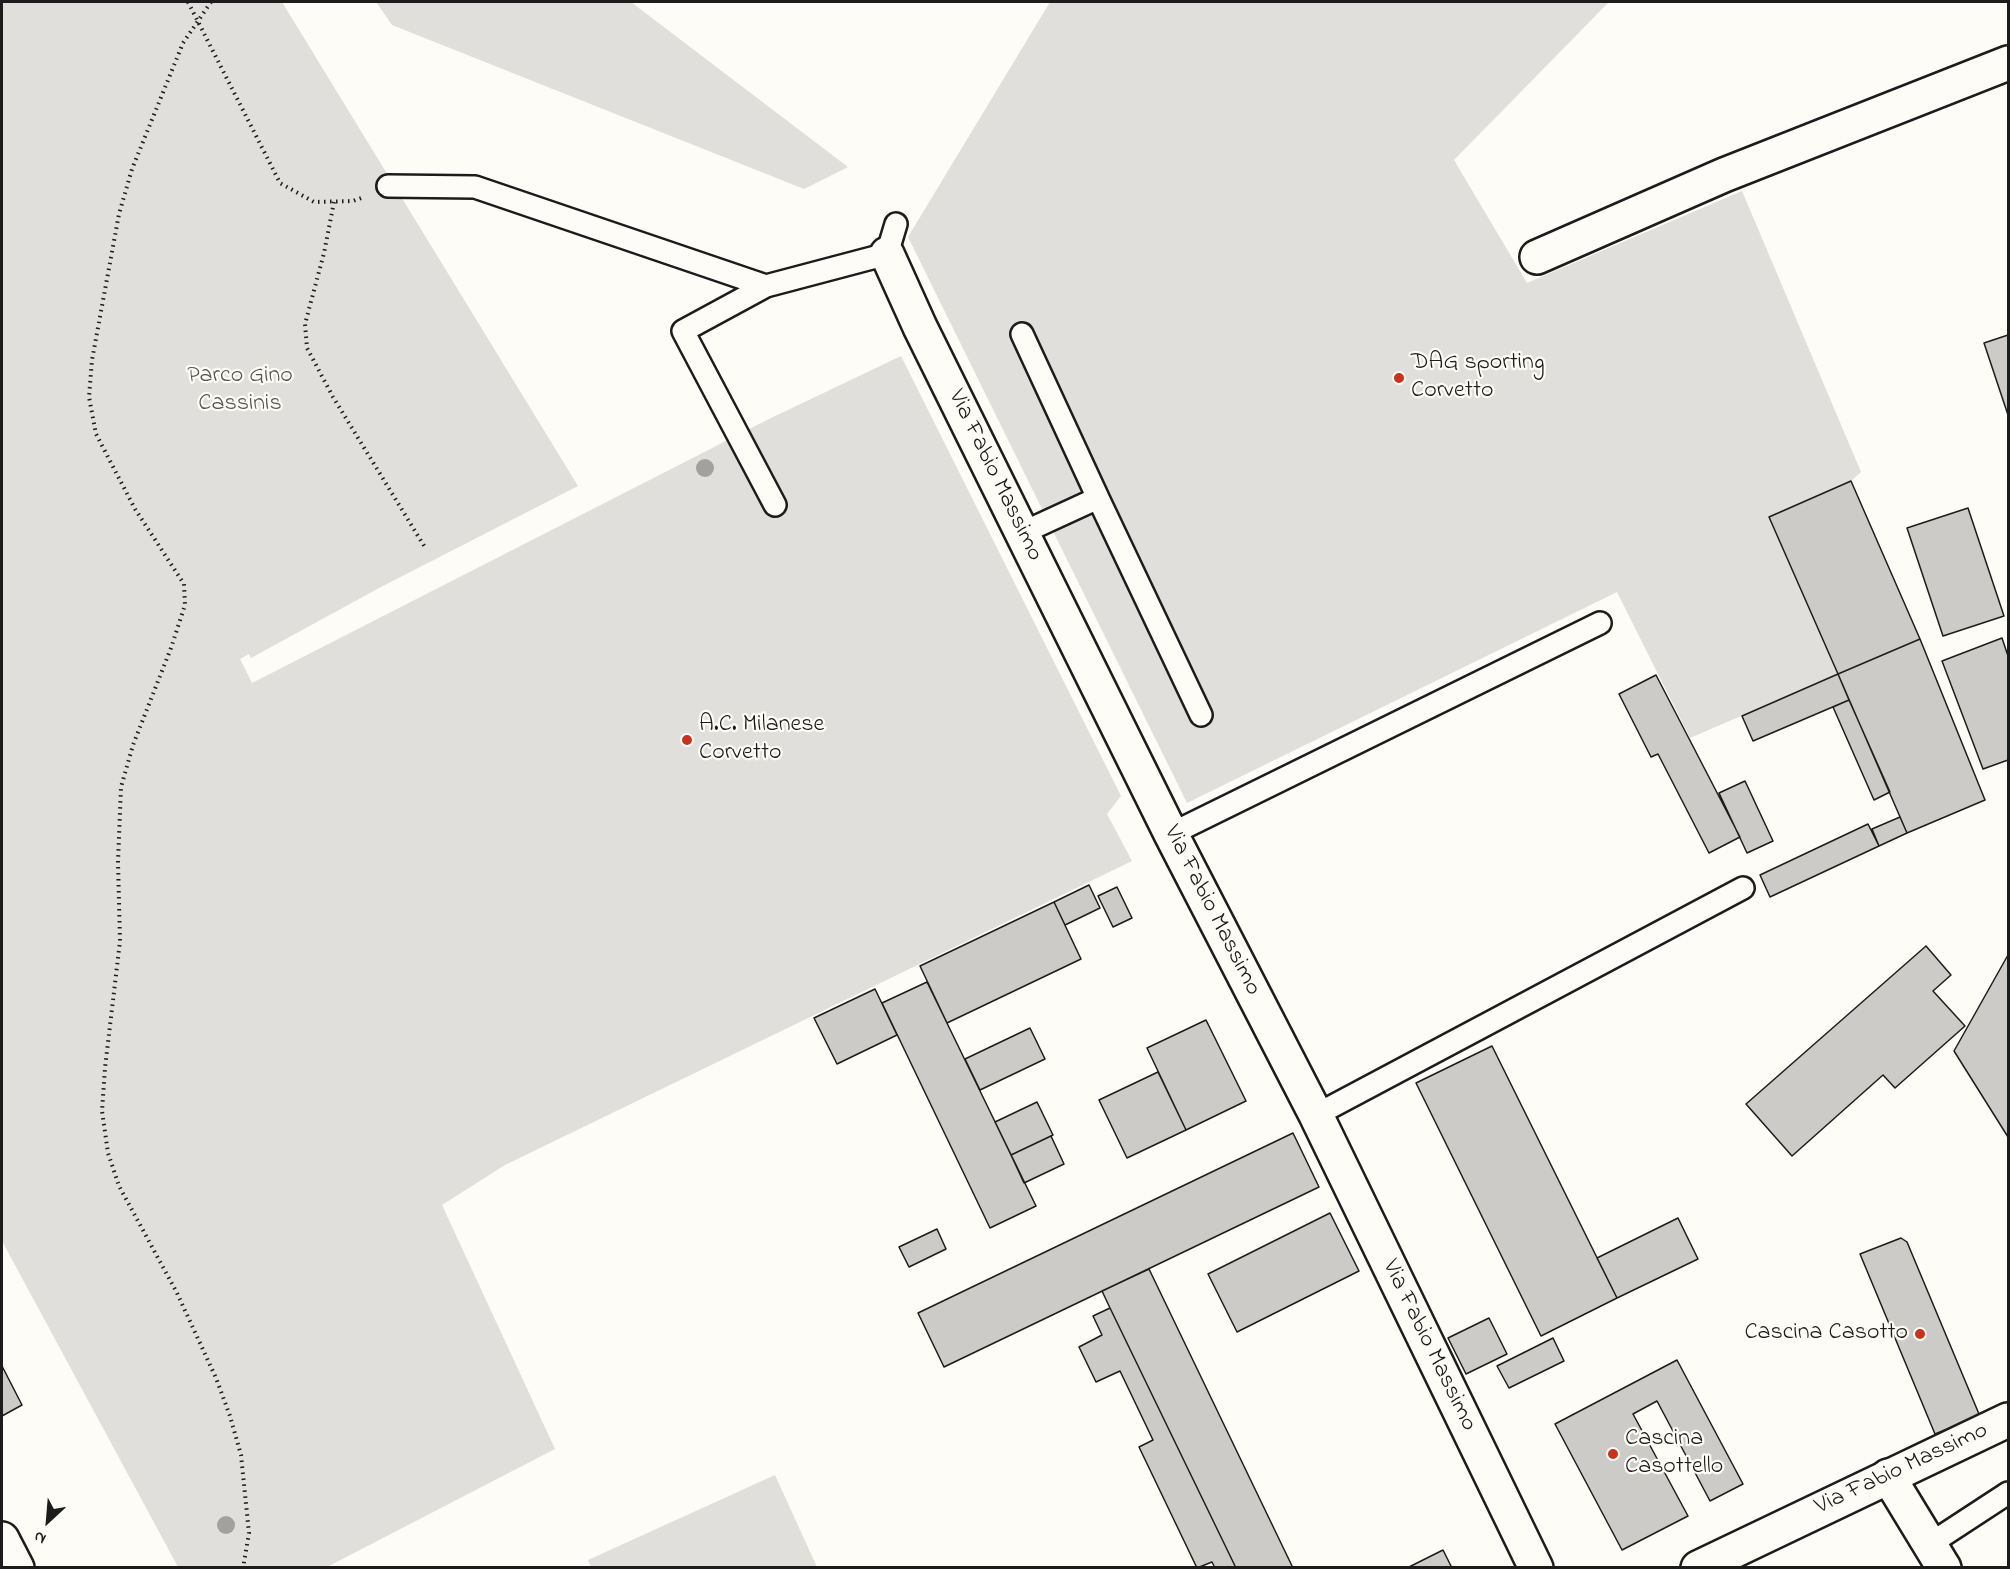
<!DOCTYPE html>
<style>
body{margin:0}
#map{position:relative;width:2010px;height:1569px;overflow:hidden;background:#fdfcf7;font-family:"Indie Flower",sans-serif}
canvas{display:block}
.frame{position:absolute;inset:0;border:3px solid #1c1c1c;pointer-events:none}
.north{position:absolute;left:18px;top:1491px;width:60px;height:60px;-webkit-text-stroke:4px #fdfcf7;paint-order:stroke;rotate:206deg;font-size:16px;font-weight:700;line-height:24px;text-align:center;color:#1c1c1c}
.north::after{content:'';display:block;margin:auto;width:21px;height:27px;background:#1c1c1c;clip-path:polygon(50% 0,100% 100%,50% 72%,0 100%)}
</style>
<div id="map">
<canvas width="2010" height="1569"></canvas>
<div class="frame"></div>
<div class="north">N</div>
</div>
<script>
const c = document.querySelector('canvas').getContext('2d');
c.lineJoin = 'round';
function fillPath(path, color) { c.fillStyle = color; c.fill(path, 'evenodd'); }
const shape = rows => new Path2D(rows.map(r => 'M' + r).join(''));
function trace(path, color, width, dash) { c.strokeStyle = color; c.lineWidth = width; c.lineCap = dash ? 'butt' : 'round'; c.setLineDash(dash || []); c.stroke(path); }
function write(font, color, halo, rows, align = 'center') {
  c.font = font + ' "Indie Flower",sans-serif'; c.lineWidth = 4.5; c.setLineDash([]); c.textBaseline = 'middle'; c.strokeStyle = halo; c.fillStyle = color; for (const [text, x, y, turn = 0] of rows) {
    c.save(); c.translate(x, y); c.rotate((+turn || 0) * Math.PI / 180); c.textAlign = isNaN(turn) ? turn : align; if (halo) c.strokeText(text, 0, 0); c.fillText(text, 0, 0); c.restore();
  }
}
const green = shape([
 [2,2,282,2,578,486,379,588,251,658,249,654,240,659,252,683,769,419,901,356,1121,796,1107,814,1132,861,505,1165,442,1205,555,1449,327,1567,178,1567,2,1241],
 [376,2,631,2,848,167,804,189,392,25],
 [1050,2,1609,2,1454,160,1527,283,1742,191,1861,472,1851,481,1769,517,1838,674,1690,738,1617,592,1187,803,908,237],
 [775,1475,817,1567,591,1567,588,1560]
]);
const building = shape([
 [2008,335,2008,415,1984,343,2008,335],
 [1851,481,1920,639,1838,674,1769,517,1851,481],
 [1968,508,2004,616,1943,636,1907,528,1968,508],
 [2002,638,2008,656,2008,760,1983,769,1942,661,2002,638],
 [1920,639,1985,800,1907,833,1838,674,1920,639],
 [1838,674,1849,700,1753,741,1742,716,1838,674],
 [1656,675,1740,837,1709,853,1658,754,1651,757,1619,694,1656,675],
 [1849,700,1890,792,1874,800,1833,707,1849,700],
 [1745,781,1773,841,1747,853,1719,793,1745,781],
 [1900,817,1907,833,1879,846,1872,829,1900,817],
 [1868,824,1879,846,1770,897,1760,875,1868,824],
 [1089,885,1100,908,1065,925,1054,902,1089,885],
 [1117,887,1132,918,1113,927,1098,896,1117,887],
 [1054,902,1081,959,947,1023,920,966,1054,902],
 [1926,946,1951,975,1933,991,1965,1026,1895,1088,1883,1075,1792,1156,1746,1104,1926,946],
 [2008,955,2008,1137,1954,1051,2008,955],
 [927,982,1036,1206,990,1228,882,1003,927,982],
 [875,989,897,1035,837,1064,814,1018,875,989],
 [1206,1020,1246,1101,1186,1130,1147,1048,1206,1020],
 [1030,1028,1045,1059,980,1090,965,1059,1030,1028],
 [1492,1046,1617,1298,1541,1336,1416,1083,1492,1046],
 [1158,1072,1186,1130,1127,1158,1099,1100,1158,1072],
 [1037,1102,1053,1135,1011,1155,995,1122,1037,1102],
 [1293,1133,1319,1187,944,1367,918,1313,1293,1133],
 [1051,1136,1064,1164,1024,1183,1011,1155,1051,1136],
 [1330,1213,1359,1271,1237,1332,1208,1274,1330,1213],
 [1678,1218,1698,1259,1617,1298,1597,1258,1678,1218],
 [937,1229,946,1249,909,1267,899,1247,937,1229],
 [1901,1238,1907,1242,1979,1414,1976,1418,1935,1434,1860,1254,1901,1238],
 [1149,1269,1293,1568,1236,1568,1110,1308,1102,1291,1149,1269],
 [1110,1308,1236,1568,1215,1568,1212,1562,1197,1568,1139,1447,1153,1440,1120,1371,1096,1382,1079,1347,1102,1335,1093,1316,1110,1308],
 [1489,1318,1507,1354,1466,1374,1448,1338,1489,1318],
 [1553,1338,1564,1361,1509,1388,1497,1366,1553,1338],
 [1677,1360,1743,1484,1710,1501,1657,1401,1633,1414,1688,1516,1622,1550,1555,1424,1677,1360],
 [2,1366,22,1405,2,1416,2,1366],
 [1443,1550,1452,1568,1407,1568,1443,1550]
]);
const path = shape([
 [188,2,280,183,314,202,353,201,364,197],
 [211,2,183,43,132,169,119,214,92,360,89,397,96,434,135,509,184,584,185,605,171,648,133,745,121,787,118,862,120,941,105,1068,102,1111,108,1153,119,1186,177,1293,216,1378,230,1416,241,1455,249,1533,243,1568],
 [334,202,324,253,305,324,307,348,333,397,426,549]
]);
const lane = shape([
 [388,186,475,187,766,286],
 [887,254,896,224],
 [1022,334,1098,498],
 [775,505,683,331,766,286,887,254],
 [1022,533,1098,498,1201,715],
 [1171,834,1600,623],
 [1316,1115,1743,888],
 [1930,1544,2008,1493]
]);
const street = shape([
 [887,254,920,327,1171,834,1316,1115,1536,1568],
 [1537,257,1724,175,2008,63],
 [1888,1476,1944,1568]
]);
const secondary = shape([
 [1698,1568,2008,1420]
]);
const highway = shape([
 [2,1539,17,1568]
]);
const trees = [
 [705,468],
 [226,1525]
];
const markers = [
 [1399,378,6,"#c8321e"],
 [687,740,6,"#c8321e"],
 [1920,1334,6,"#c8321e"],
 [1613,1454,6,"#c8321e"]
];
const poiNames = [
 ["DAG sporting",1411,364],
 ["Corvetto",1411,392],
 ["A.C. Milanese",699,726],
 ["Corvetto",699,754],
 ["Cascina Casotto",1908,1334,"right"],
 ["Cascina",1625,1440],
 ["Casottello",1625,1468]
];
const parkNames = [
 ["Parco Gino",240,377],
 ["Cassinis",240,405]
];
const streetNames = [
 ["Via Fabio Massimo",994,476,64],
 ["Via Fabio Massimo",1211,911,63],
 ["Via Fabio Massimo",1428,1346,64],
 ["Via Fabio Massimo",1902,1470,-25]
];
fillPath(green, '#e0dfdb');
fillPath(building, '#cccbc8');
trace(building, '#1c1c1c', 1.5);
trace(lane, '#1c1c1c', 26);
trace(street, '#1c1c1c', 38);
trace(secondary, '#1c1c1c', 38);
trace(highway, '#1c1c1c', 38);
trace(path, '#1c1c1c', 4, [1.5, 4.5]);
trace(lane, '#fdfcf7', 21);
trace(street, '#fdfcf7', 33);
trace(secondary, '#fdfcf7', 33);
trace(highway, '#fdfcf7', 33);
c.fillStyle = '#a2a19e';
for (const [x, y] of trees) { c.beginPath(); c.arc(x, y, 9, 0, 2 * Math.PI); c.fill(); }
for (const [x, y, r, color] of markers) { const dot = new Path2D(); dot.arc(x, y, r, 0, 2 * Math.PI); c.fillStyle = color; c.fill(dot); trace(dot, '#fdfcf7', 2); }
write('24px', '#1c1c1c', '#fdfcf7', poiNames, 'left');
write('24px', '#575655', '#fdfcf7', parkNames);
write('24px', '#1c1c1c', '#fdfcf7', streetNames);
</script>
